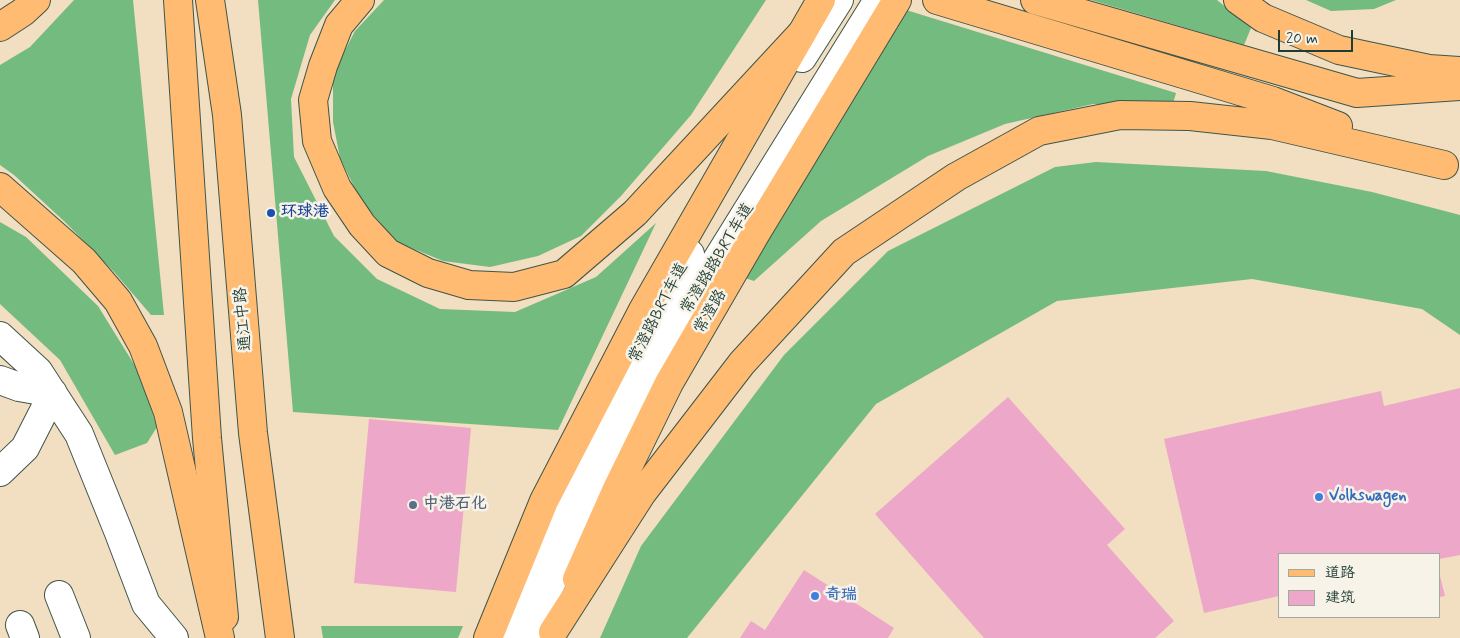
<!DOCTYPE html>
<meta charset="utf-8">
<style>
body{margin:0}
#map{position:relative;width:1460px;height:638px;overflow:hidden;background:#f2dec1;font-family:Mynerve,"LXGW WenKai TC",sans-serif}
canvas{display:block}
.legend{position:absolute;left:1278px;top:553px;width:162px;height:65px;box-sizing:border-box;background:#f7f3e8;border:1px solid #a1aaa0;margin:0;padding:6px 9px;list-style:none;font-size:15px;color:#1f3d34}
.legend li{display:flex;align-items:center;gap:10px;height:25px}
.legend b{width:25px;border:1px solid #a1aaa0}
.scale{position:absolute;left:1278px;top:30px;width:75px;height:22px;box-sizing:border-box;border:2px solid #1f3d34;border-top:0;padding-left:6px;font-size:15px;line-height:18px;white-space:nowrap;color:#1f3d34;-webkit-text-stroke:4px #f7f3e8;paint-order:stroke}
</style>
<div id="map">
<canvas width="1460" height="638"></canvas>
<ul class="legend">
<li><b style="height:6px;background:#ffbb71"></b>道路</li>
<li><b style="height:14px;background:#eda7c8"></b>建筑</li>
</ul>
<div class="scale">20 m</div>
</div>
<script>
const c = document.querySelector('canvas').getContext('2d');
c.lineJoin = 'round';
function fillPath(path, color) { c.fillStyle = color; c.fill(path, 'evenodd'); }
const shape = rows => new Path2D(rows.map(r => 'M' + r).join(''));
function trace(path, color, width, dash) { c.strokeStyle = color; c.lineWidth = width; c.lineCap = dash ? 'butt' : 'round'; c.setLineDash(dash || []); c.stroke(path); }
function write(font, color, halo, rows, align = 'center') {
  c.font = font + ' Mynerve,"LXGW WenKai TC",sans-serif'; c.lineWidth = 5; c.setLineDash([]); c.textBaseline = 'middle'; c.strokeStyle = halo; c.fillStyle = color; for (const [text, x, y, turn = 0] of rows) {
    c.save(); c.translate(x, y); c.rotate((+turn || 0) * Math.PI / 180); c.textAlign = isNaN(turn) ? turn : align; if (halo) c.strokeText(text, 0, 0); c.fillText(text, 0, 0); c.restore();
  }
}
const forest = shape([
 [74,0,133,0,164,315,151,315,115,273,65,222,14,175,0,165,0,65,30,47],
 [258,0,335,0,310,35,291,99,294,157,334,236,377,279,440,309,515,312,596,277,656,223,558,430,293,412],
 [384,0,766,0,691,115,621,196,581,236,538,256,490,267,443,261,397,242,361,201,340,158,333,122,333,74,355,31],
 [1091,0,1217,0,1251,28,1244,45],
 [1306,0,1396,0,1374,9,1331,11],
 [906,10,1176,93,1172,107,1093,104,1005,124,928,156,821,221,754,281,745,278,763,240],
 [1096,162,1266,171,1372,192,1460,215,1460,335,1422,309,1252,279,1057,301,876,404,687,638,600,638,641,546,784,355,888,251,1055,167],
 [0,222,26,237,98,306,140,374,157,427,147,443,115,455,60,360,0,304],
 [321,626,463,626,458,638,323,638]
]);
const building = shape([
 [1460,388,1460,555,1439,559,1439,554,1279,554,1279,596,1204,613,1164,439,1381,391,1384,406],
 [1008,397,1125,529,1107,545,1174,621,1155,638,984,638,875,514],
 [369,419,471,428,456,592,354,583],
 [804,570,894,628,888,638,740,638,751,621,765,630],
 [1439,572,1445,596,1439,597]
]);
const minor = shape([
 [802,58,839,0],
 [0,336,38,371,79,434,119,533,146,604,174,638],
 [0,380,19,387,53,393,25,448,0,472],
 [59,595,76,638],
 [20,625,25,638],
 [504,632,507,623,597,434,690,254],
 [529,638,536,617,600,475,687,308,878,0]
]);
const major = shape([
 [178,0,207,438,224,617],
 [210,0,227,115,253,433,280,638],
 [577,579,617,489,669,383,756,233,897,0],
 [488,638,544,501,643,310,821,0]
]);
const highway = shape([
 [360,0,339,25,323,66,313,100,317,141,337,188,362,225,388,253,428,273,469,285,514,287,564,274,635,213,802,33],
 [937,0,1273,101,1338,126],
 [1035,0,1357,93,1460,86],
 [1238,0,1263,18,1339,50,1429,69,1460,71],
 [0,27,23,12,36,0],
 [0,187,84,261,118,301,143,346,168,412,220,638],
 [553,632,642,493,742,363,844,252,956,177,1039,131,1120,115,1190,116,1272,125,1444,165]
]);
const markers = [
 [271,213,5,"#1a4fb4"],
 [1319,497,5,"#3f7fe0"],
 [413,505,5,"#5c6f8a"],
 [815,596,5,"#3f7fe0"]
];
const transitNames = [
 ["环球港",281,213]
];
const streetNames = [
 ["常澄路路BRT车道",718,259,-59],
 ["常澄路",711,312,-60],
 ["常澄路BRT车道",659,313,-63],
 ["通江中路",244,319,-95]
];
const shopNames = [
 ["Volkswagen",1329,497],
 ["奇瑞",825,596]
];
const serviceNames = [
 ["中港石化",423,505]
];
fillPath(forest, '#74bb80');
fillPath(building, '#eda7c8');
trace(minor, '#3f5549', 30);
trace(major, '#3f5549', 30);
trace(highway, '#3f5549', 30);
trace(minor, '#fff', 28);
trace(major, '#ffbb71', 28);
trace(highway, '#ffbb71', 28);
for (const [x, y, r, color] of markers) { const dot = new Path2D(); dot.arc(x, y, r, 0, 2 * Math.PI); c.fillStyle = color; c.fill(dot); trace(dot, '#f7f3e8', 2); }
write('bold 16px', '#164399', '#f7f3e8', transitNames, 'left');
write('16px', '#1f3d34', '#f7f3e8', streetNames);
write('bold 16px', '#366cbe', '#f7f3e8', shopNames, 'left');
write('bold 16px', '#4e5e75', '#f7f3e8', serviceNames, 'left');
</script>
